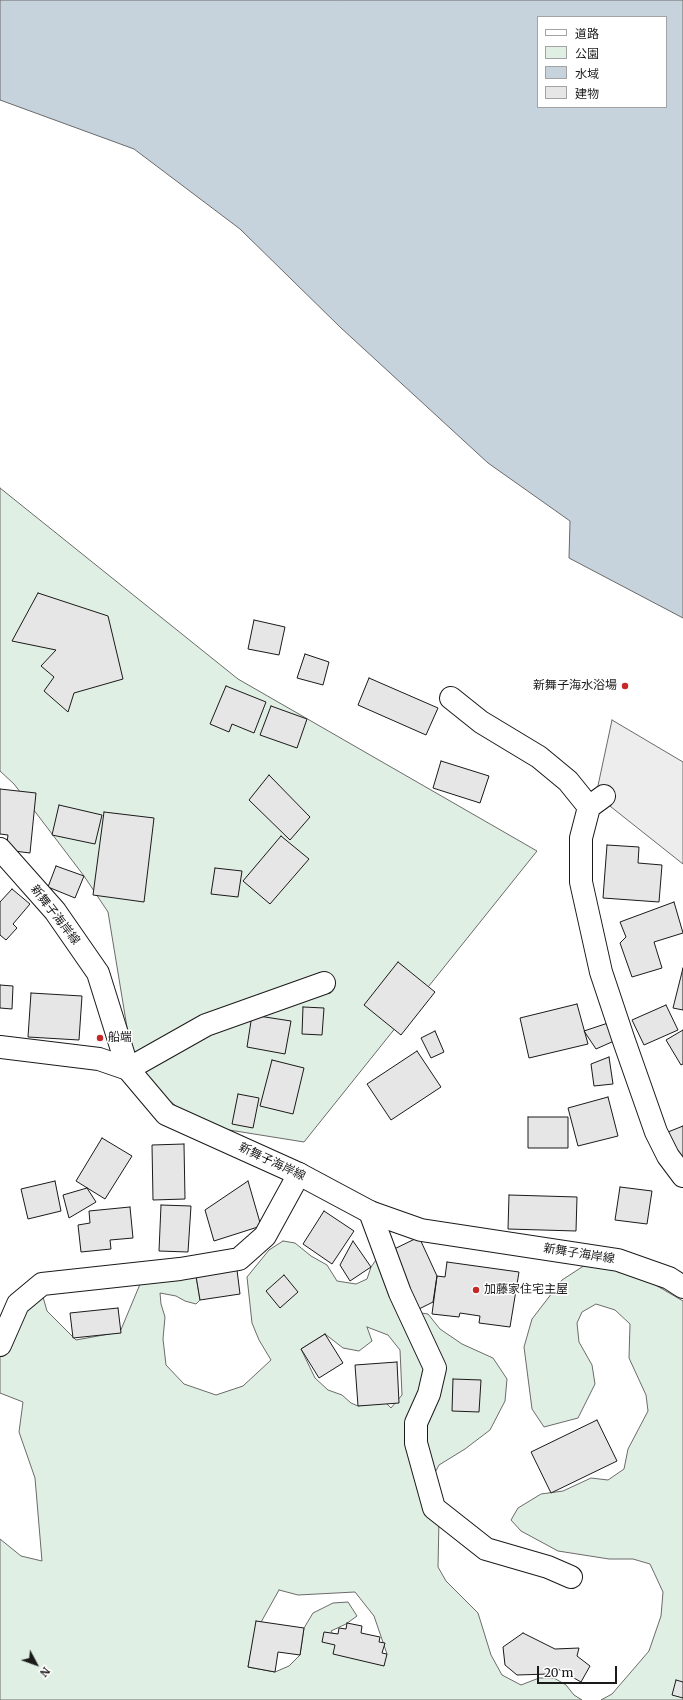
<!DOCTYPE html>
<meta charset="utf-8">
<style>
body{margin:0}
#map{position:relative;width:683px;height:1700px;overflow:hidden;background:#fff;font-family:Merriweather,"Noto Sans JP",serif}
canvas{display:block}
.legend{position:absolute;left:537px;top:16px;width:130px;height:92px;box-sizing:border-box;background:#fff;border:1px solid #a3a3a3;margin:0;padding:5px 7px;list-style:none;font-size:12px;color:#1a1a1a}
.legend li{display:flex;align-items:center;gap:8px;height:20px}
.legend b{width:20px;border:1px solid #a3a3a3}
.north{position:absolute;left:16px;top:1644px;width:40px;height:40px;-webkit-text-stroke:3px #fff;paint-order:stroke;rotate:131deg;font-size:11px;font-weight:700;line-height:16px;text-align:center;color:#1a1a1a}
.north::after{content:'';display:block;margin:auto;width:14px;height:18px;background:#1a1a1a;clip-path:polygon(50% 0,100% 100%,50% 72%,0 100%)}
.scale{position:absolute;left:537px;top:1666px;width:80px;height:18px;box-sizing:border-box;border:2px solid #1a1a1a;border-top:0;padding-left:5px;font-size:12px;line-height:14px;white-space:nowrap;color:#1a1a1a;-webkit-text-stroke:3px #fff;paint-order:stroke}
</style>
<div id="map">
<canvas width="683" height="1700"></canvas>
<ul class="legend">
<li><b style="height:5px;background:#fff"></b>道路</li>
<li><b style="height:11px;background:#e0efe3"></b>公園</li>
<li><b style="height:11px;background:#c6d2dc"></b>水域</li>
<li><b style="height:11px;background:#e6e6e6"></b>建物</li>
</ul>
<div class="north">N</div>
<div class="scale">20 m</div>
</div>
<script>
const c = document.querySelector('canvas').getContext('2d');
c.lineJoin = 'round';
function fillPath(path, color) { c.fillStyle = color; c.fill(path, 'evenodd'); }
const shape = rows => new Path2D(rows.map(r => 'M' + r).join(''));
function trace(path, color, width, dash) { c.strokeStyle = color; c.lineWidth = width; c.lineCap = dash ? 'butt' : 'round'; c.setLineDash(dash || []); c.stroke(path); }
function write(font, color, halo, rows, align = 'center') {
  c.font = font + ' Merriweather,"Noto Sans JP",serif'; c.lineWidth = 3; c.setLineDash([]); c.textBaseline = 'middle'; c.strokeStyle = halo; c.fillStyle = color; for (const [text, x, y, turn = 0] of rows) {
    c.save(); c.translate(x, y); c.rotate((+turn || 0) * Math.PI / 180); c.textAlign = isNaN(turn) ? turn : align; if (halo) c.strokeText(text, 0, 0); c.fillText(text, 0, 0); c.restore();
  }
}
const green = shape([
 [0,488,238,679,537,851,304,1142,198,1125,134,1070,108,912,84,876,14,784,0,771,0,488],
 [283,1241,295,1243,311,1256,327,1265,337,1281,356,1284,367,1279,371,1267,381,1253,408,1311,428,1314,440,1329,462,1344,493,1358,507,1379,505,1401,490,1430,465,1449,439,1465,428,1486,439,1519,438,1567,446,1581,478,1613,491,1655,502,1675,521,1685,539,1678,554,1678,566,1685,574,1695,582,1700,0,1700,0,1539,21,1556,42,1561,35,1478,19,1432,23,1402,0,1393,0,1342,15,1310,43,1297,47,1311,76,1340,120,1332,143,1277,196,1276,200,1300,196,1304,185,1301,176,1296,160,1293,161,1304,165,1317,163,1339,166,1365,184,1384,216,1395,243,1386,271,1360,259,1340,252,1323,247,1277,269,1250,283,1241],
 [367,1327,388,1335,400,1350,402,1395,391,1408,384,1401,358,1406,351,1403,342,1395,328,1390,315,1378,301,1349,325,1334,343,1348,359,1351,372,1341,367,1327],
 [279,1590,298,1595,355,1592,374,1616,387,1654,381,1661,338,1642,331,1631,346,1624,357,1616,348,1602,333,1603,313,1613,304,1628,300,1655,289,1666,275,1672,248,1667,255,1633,279,1590],
 [585,1265,606,1268,640,1276,683,1301,683,1700,601,1700,612,1694,649,1651,661,1616,663,1592,650,1564,633,1559,609,1559,558,1551,521,1531,511,1520,518,1508,541,1494,563,1491,591,1478,608,1480,624,1469,628,1449,648,1411,646,1395,629,1358,630,1324,615,1310,596,1304,582,1312,577,1323,579,1342,592,1365,595,1384,578,1418,544,1427,532,1409,524,1347,532,1319,562,1280,585,1265]
]);
const parking = shape([
 [612,720,683,762,683,864,596,795,612,720]
]);
const water = shape([
 [0,0,683,0,683,618,569,558,570,521,488,463,340,327,240,229,134,149,0,100,0,0],
 [538,17,666,17,666,107,538,107,538,17]
]);
const building = shape([
 [38,593,108,616,123,679,74,693,68,712,44,691,54,677,41,666,56,650,12,641,38,593],
 [254,620,285,627,279,655,248,649,254,620],
 [305,654,329,662,323,685,297,678,305,654],
 [369,678,438,708,426,735,358,705,369,678],
 [226,686,266,702,254,733,232,724,229,732,210,724,226,686],
 [271,706,307,719,297,748,260,735,271,706],
 [441,761,489,776,480,803,433,788,441,761],
 [269,775,310,817,290,840,249,800,269,775],
 [0,789,36,793,30,853,6,850,8,835,0,834,0,789],
 [59,805,102,815,95,844,52,835,59,805],
 [104,812,154,818,144,902,93,895,104,812],
 [281,836,309,859,270,904,243,881,281,836],
 [607,845,639,847,638,863,662,865,659,902,603,898,607,845],
 [56,866,84,876,75,898,48,887,56,866],
 [215,868,242,871,238,897,211,894,215,868],
 [12,889,30,904,13,924,17,928,6,940,0,935,0,902,12,889],
 [674,902,683,933,654,942,662,968,632,977,620,943,626,937,620,922,674,902],
 [398,962,435,992,401,1035,364,1005,398,962],
 [683,968,683,1010,673,1008,683,968],
 [0,985,13,986,12,1009,0,1008,0,985],
 [31,993,82,996,79,1040,28,1037,31,993],
 [577,1004,588,1044,529,1058,520,1018,577,1004],
 [666,1005,678,1030,644,1045,632,1020,666,1005],
 [303,1007,324,1008,322,1035,302,1034,303,1007],
 [252,1015,291,1021,285,1054,247,1047,252,1015],
 [608,1023,614,1041,596,1049,584,1031,608,1023],
 [683,1030,683,1064,681,1065,666,1040,683,1030],
 [435,1031,444,1052,431,1058,421,1038,435,1031],
 [417,1051,441,1087,391,1120,367,1084,417,1051],
 [609,1057,613,1084,594,1086,591,1064,609,1057],
 [272,1060,304,1068,293,1114,260,1106,272,1060],
 [238,1094,259,1098,253,1128,232,1124,238,1094],
 [608,1097,618,1136,578,1146,568,1108,608,1097],
 [528,1117,568,1117,568,1148,528,1148,528,1117],
 [683,1126,683,1164,668,1132,683,1126],
 [102,1138,132,1156,105,1199,76,1181,102,1138],
 [184,1144,185,1199,153,1200,152,1145,184,1144],
 [55,1181,61,1211,28,1219,21,1189,55,1181],
 [248,1181,261,1226,214,1241,205,1210,248,1181],
 [620,1187,652,1191,647,1224,615,1220,620,1187],
 [87,1188,96,1202,69,1218,63,1195,87,1188],
 [509,1195,577,1197,576,1231,508,1229,509,1195],
 [161,1205,191,1206,188,1252,159,1251,161,1205],
 [130,1207,133,1238,110,1240,111,1249,81,1252,78,1225,90,1223,89,1211,130,1207],
 [324,1211,354,1231,332,1264,303,1244,324,1211],
 [419,1237,437,1276,433,1302,415,1311,388,1252,419,1237],
 [353,1241,371,1267,350,1281,340,1265,353,1241],
 [447,1262,519,1272,510,1327,479,1323,480,1316,460,1313,459,1317,432,1314,437,1276,445,1277,447,1262],
 [237,1270,240,1294,200,1300,196,1276,237,1270],
 [284,1275,298,1292,280,1308,266,1291,284,1275],
 [118,1308,121,1333,73,1338,70,1313,118,1308],
 [325,1334,343,1363,319,1378,301,1349,325,1334],
 [397,1362,399,1403,358,1406,355,1365,397,1362],
 [453,1379,481,1380,479,1412,452,1411,453,1379],
 [597,1420,617,1461,551,1493,531,1452,597,1420],
 [256,1621,304,1628,300,1655,278,1652,275,1672,248,1667,256,1621],
 [347,1623,362,1626,361,1633,380,1637,379,1642,385,1643,382,1653,387,1654,384,1666,333,1654,335,1645,322,1642,324,1632,338,1634,339,1628,346,1629,347,1623],
 [523,1633,555,1649,579,1648,577,1656,590,1666,581,1682,558,1669,549,1674,517,1675,505,1665,503,1647,523,1633],
 [676,1680,683,1682,683,1698,672,1695,676,1680]
]);
const minor = shape([
 [451,698,481,722,539,757,568,781,589,807],
 [604,796,589,807,581,838,581,882,601,972,623,1038,656,1132,668,1156,683,1176],
 [0,1047,99,1059,128,1069,206,1025,324,983],
 [370,1212,400,1293,435,1368,429,1394,416,1423,416,1443,434,1508,486,1549,548,1567,571,1577],
 [0,1345,18,1304,42,1284,180,1269,239,1259,265,1236,299,1174]
]);
const major = shape([
 [0,849,55,911,98,973,128,1069,166,1114,299,1174,370,1212,421,1230,618,1260,669,1278,683,1287]
]);
const markers = [
 [625,686,4,"#c62828"],
 [100,1038,4,"#c62828"],
 [476,1290,4,"#c62828"]
];
const poiNames = [
 ["新舞子海水浴場",617,686,"right"],
 ["船端",108,1038],
 ["加藤家住宅主屋",484,1290]
];
const streetNames = [
 ["新舞子海岸線",55,915,52],
 ["新舞子海岸線",272,1162,25],
 ["新舞子海岸線",579,1254,9]
];
fillPath(green, '#e0efe3');
trace(green, '#6a6a6a', 1);
fillPath(parking, '#ededed');
trace(parking, '#6a6a6a', 1);
fillPath(water, '#c6d2dc');
trace(water, '#6a6a6a', 1);
fillPath(building, '#e6e6e6');
trace(building, '#1a1a1a', 1);
trace(minor, '#1a1a1a', 24);
trace(major, '#1a1a1a', 24);
trace(minor, '#fff', 22);
trace(major, '#fff', 22);
for (const [x, y, r, color] of markers) { const dot = new Path2D(); dot.arc(x, y, r, 0, 2 * Math.PI); c.fillStyle = color; c.fill(dot); trace(dot, '#fff', 1.5); }
write('12px', '#1a1a1a', '#fff', poiNames, 'left');
write('12px', '#1a1a1a', '#fff', streetNames);
</script>
